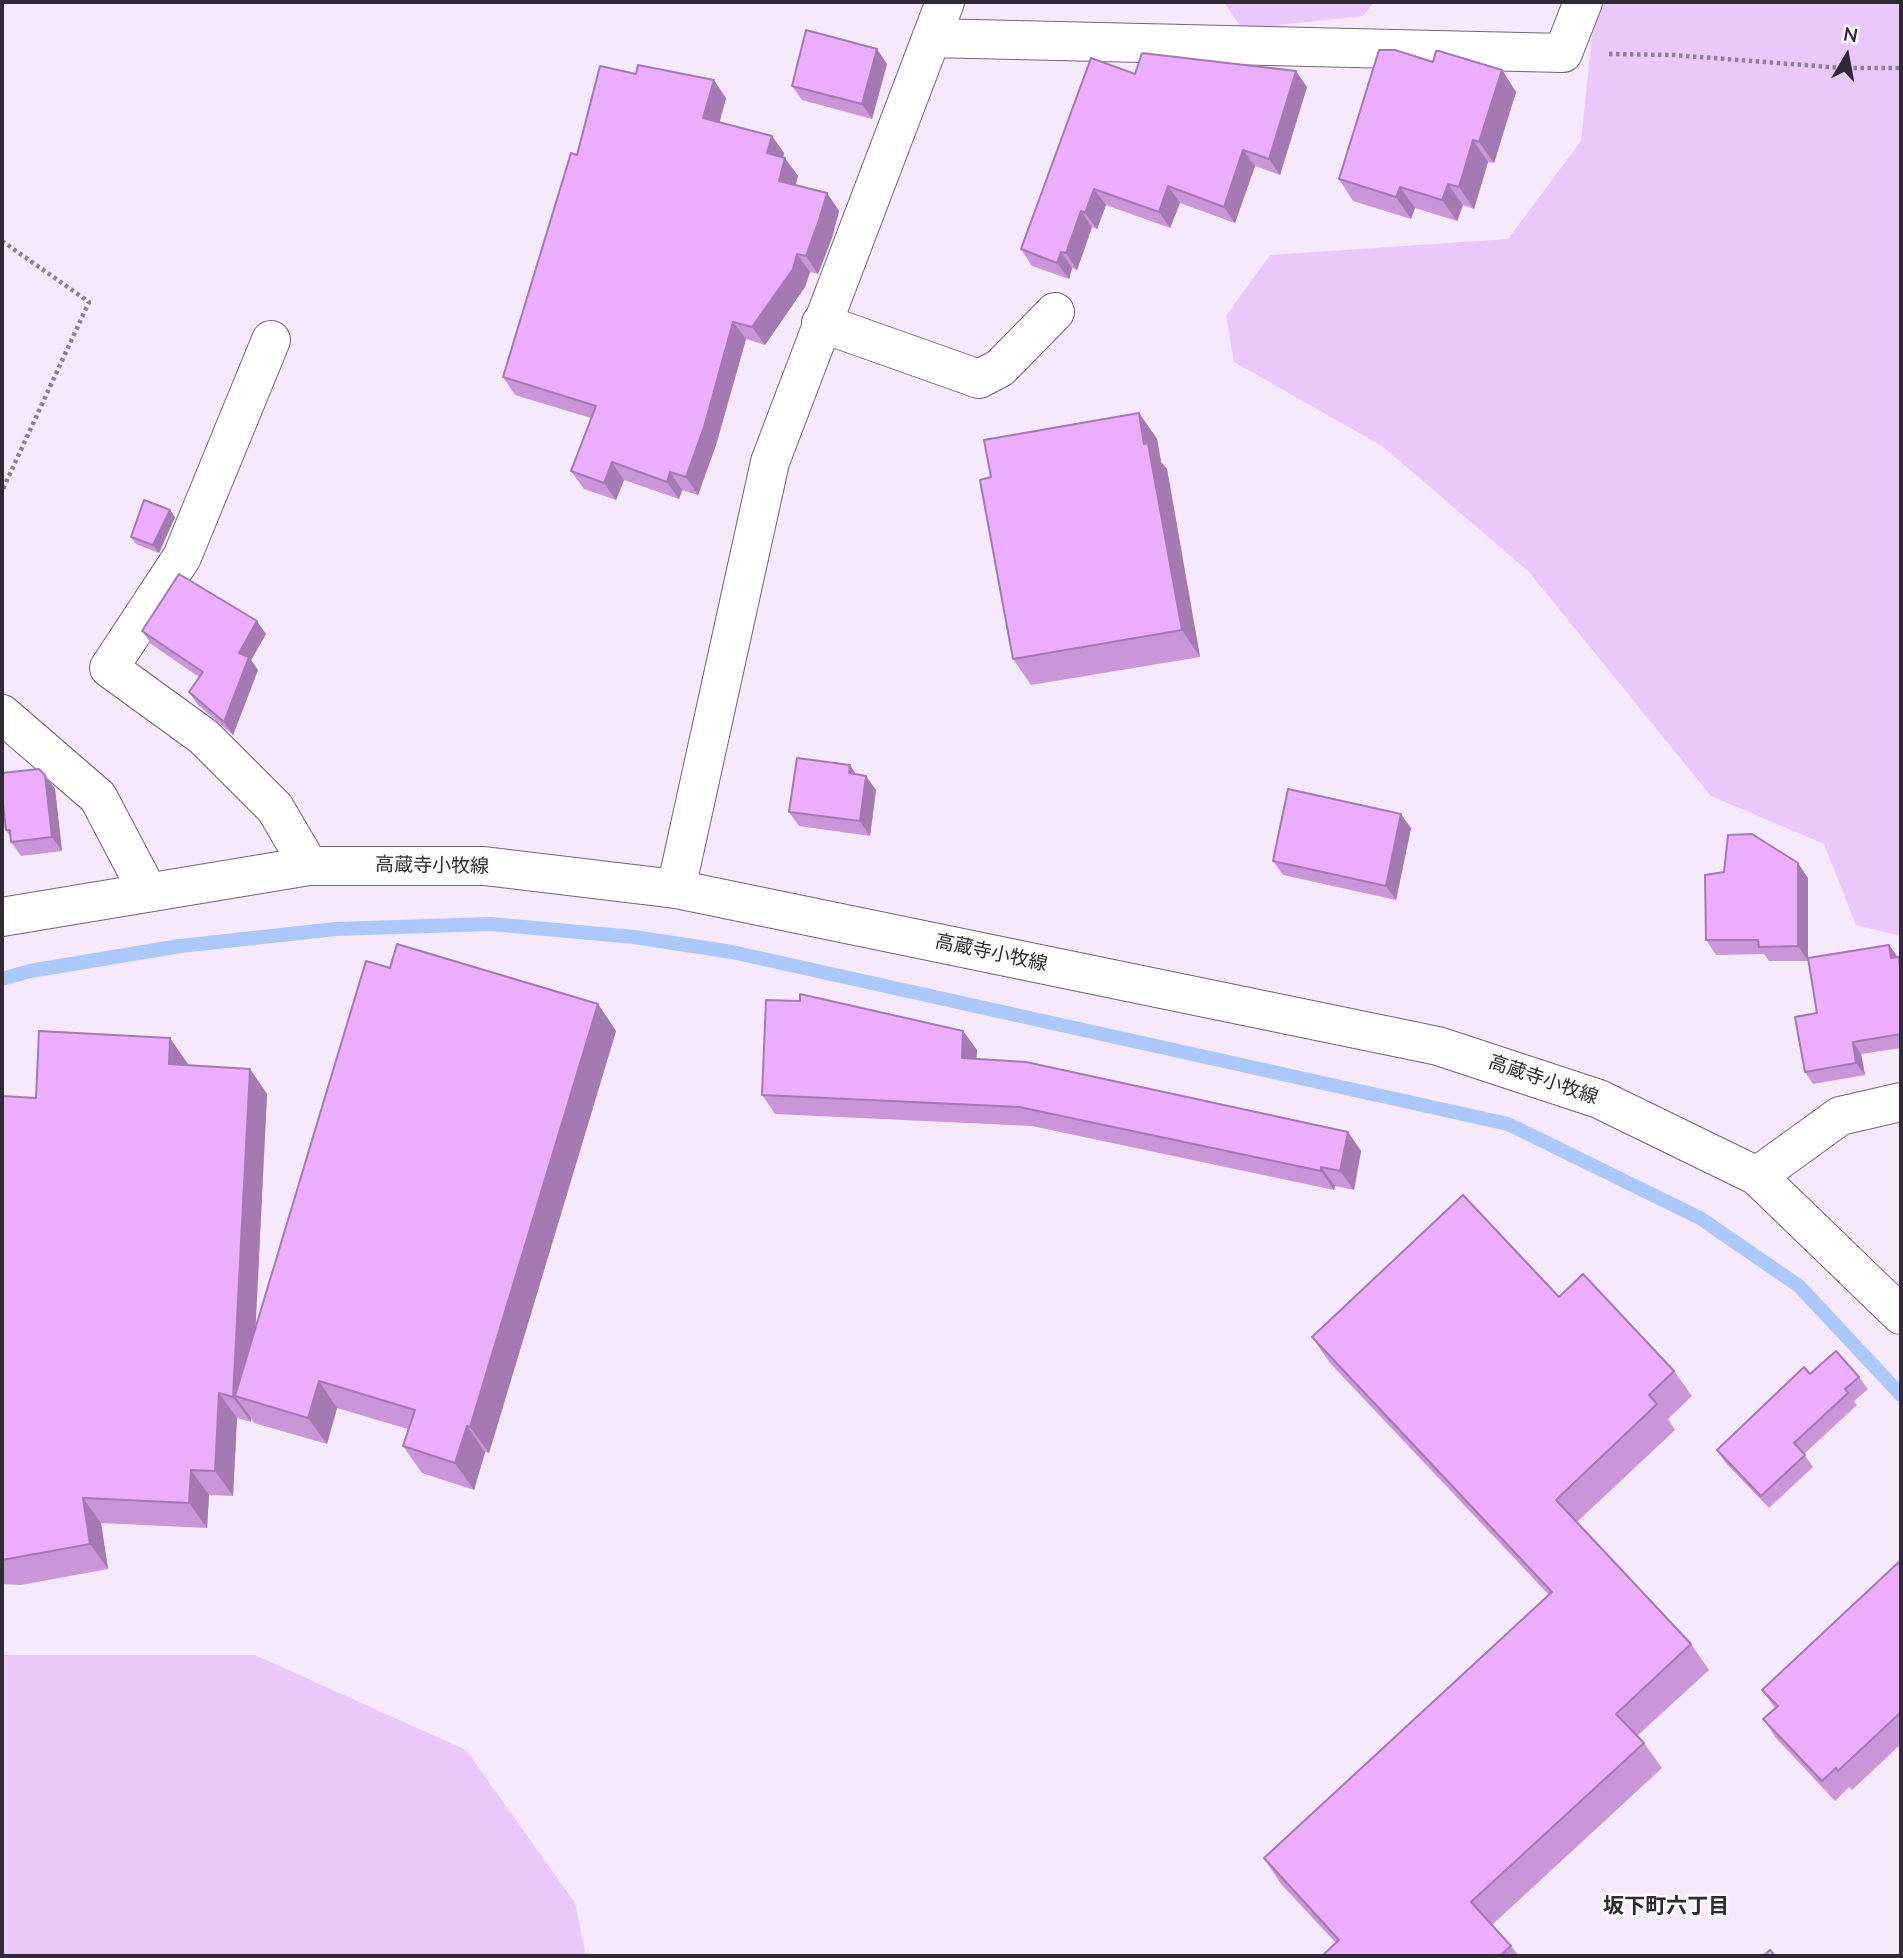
<!DOCTYPE html>
<meta charset="utf-8">
<style>
body{margin:0}
#map{position:relative;width:1903px;height:1958px;overflow:hidden;background:#f6e9fc;font-family:"Nunito Sans",sans-serif}
canvas{display:block}
.frame{position:absolute;inset:0;border:4px solid #312935;pointer-events:none}
.north{position:absolute;left:1812px;top:21px;width:70px;height:70px;-webkit-text-stroke:5px #fbfbfb;paint-order:stroke;rotate:10deg;font-size:19px;font-weight:700;line-height:28px;text-align:center;color:#312935}
.north::after{content:'';display:block;margin:auto;width:24px;height:32px;background:#312935;clip-path:polygon(50% 0,100% 100%,50% 72%,0 100%)}
</style>
<div id="map">
<canvas width="1903" height="1958"></canvas>
<div class="frame"></div>
<div class="north">N</div>
</div>
<script>
const c = document.querySelector('canvas').getContext('2d');
c.lineJoin = 'round';
function fillPath(path, color) { c.fillStyle = color; c.fill(path, 'evenodd'); }
const shape = rows => new Path2D(rows.map(r => 'M' + r).join(''));
function trace(path, color, width, dash) { c.strokeStyle = color; c.lineWidth = width; c.lineCap = dash ? 'butt' : 'round'; c.setLineDash(dash || []); c.stroke(path); }
function write(font, color, halo, rows, align = 'center') {
  c.font = font + ' "Nunito Sans","Noto Sans JP",sans-serif'; c.lineWidth = 5; c.setLineDash([]); c.textBaseline = 'middle'; c.strokeStyle = halo; c.fillStyle = color; for (const [text, x, y, turn = 0] of rows) {
    c.save(); c.translate(x, y); c.rotate((+turn || 0) * Math.PI / 180); c.textAlign = isNaN(turn) ? turn : align; if (halo) c.strokeText(text, 0, 0); c.fillText(text, 0, 0); c.restore();
  }
}
const green = shape([
 [1224,2,1374,2,1363,16,1242,29],
 [1592,2,1901,2,1901,936,1856,925,1824,844,1711,796,1529,572,1382,446,1234,362,1226,316,1270,255,1508,239,1581,141,1594,18],
 [2,1655,255,1655,466,1750,575,1903,586,1956,2,1956]
]);
const stream = shape([
 [2,979,30,971,180,946,336,929,491,924,634,937,732,952,1508,1124,1700,1218,1799,1286,1901,1395]
]);
const path = shape([
 [1609,54,1674,55,1843,68,1901,68],
 [2,241,89,302,2,491]
]);
const minor = shape([
 [931,38,1563,53,1583,2],
 [821,323,979,379,1000,368,1055,312],
 [271,340,182,557,109,668,204,737,275,808,309,866],
 [2,714,98,797,148,892],
 [676,889,770,462,945,2],
 [1757,1176,1840,1116,1901,1102]
]);
const major = shape([
 [2,917,309,866,484,866,676,889,1438,1046,1599,1099,1757,1176,1901,1315]
]);
const wall = shape([
 [1433,62,1502,70,1516,92,1494,163,1488,162,1474,209,1463,205,1457,221,1415,208,1411,219,1353,201,1339,179],
 [887,64,872,119,802,100,792,86],
 [1135,74,1307,87,1280,175,1255,166,1235,223,1180,203,1170,228,1106,205,1097,229,1092,227,1077,270,1072,268,1069,279,1032,266,1021,249],
 [726,98,719,122,772,136,784,153,783,158,798,176,795,185,827,193,839,211,832,238,818,274,810,272,805,287,765,345,746,339,716,445,698,495,682,490,679,499,624,480,616,500,584,489,571,471,591,418,515,395,503,377,577,155],
 [1139,413,1157,439,1161,462,1167,469,1200,657,1031,685,1013,659,991,477],
 [175,517,159,553,136,544,131,537],
 [142,631,266,634,251,660,258,670,233,735,198,705,189,692,199,677,151,644],
 [856,774,876,790,870,836,799,826,789,812],
 [45,775,55,789,62,851,21,856,11,842,11,838,6,830],
 [1411,828,1396,900,1283,875,1273,861],
 [1808,878,1808,961,1769,961,1764,954,1716,955,1706,940],
 [1889,945,1901,961,1901,1048,1861,1054,1865,1075,1813,1084,1805,1072,1817,1013],
 [390,968,598,1004,616,1031,489,1453,485,1452,474,1490,422,1473,403,1446,408,1429,337,1408,327,1444,254,1423,251,1418,251,1422,237,1418,233,1496,209,1495,207,1528,101,1523,108,1569,21,1585,2,1584,2,1096,36,1098,188,1064,188,1065,250,1069,267,1094,255,1330],
 [963,1031,977,1050,976,1059,1348,1132,1361,1151,1354,1190,1335,1186,1334,1190,1032,1126,775,1114,762,1095],
 [1559,1297,1674,1371,1692,1396,1668,1419,1675,1430,1577,1522,1691,1644,1709,1670,1637,1736,1644,1743,1662,1768,1492,1925,1511,1946,1519,1956,1324,1956,1336,1943,1281,1884,1264,1858,1549,1595,1330,1363,1312,1337],
 [1810,1374,1859,1377,1868,1389,1854,1401,1857,1405,1804,1454,1813,1467,1769,1508,1725,1462,1717,1450],
 [1901,1560,1901,1744,1852,1790,1849,1787,1835,1801,1776,1738,1763,1719,1775,1708,1762,1690]
]);
const shadedWall = shape([
 [877,49,887,64,872,119,862,104],
 [1502,70,1516,92,1494,163,1479,142],
 [1296,71,1307,87,1280,175,1269,159],
 [714,80,726,98,716,136,703,118],
 [772,136,784,153,779,171,767,153],
 [1473,140,1488,162,1474,209,1459,187],
 [1243,150,1255,166,1235,223,1224,207],
 [785,158,798,176,792,199,779,181],
 [1448,184,1463,205,1457,221,1442,200],
 [1168,186,1180,203,1170,228,1159,212],
 [1400,187,1415,208,1411,219,1396,197],
 [1094,189,1106,205,1097,229,1085,213],
 [827,193,839,211,832,238,818,274,806,256],
 [1081,211,1092,227,1077,270,1066,253],
 [1061,252,1072,268,1069,279,1057,263],
 [797,254,810,272,805,287,765,345,752,327],
 [733,322,746,339,716,445,698,495,686,477],
 [1139,413,1157,439,1161,462,1167,469,1200,657,1182,630],
 [612,462,624,480,616,500,604,483],
 [670,472,682,490,679,499,667,482],
 [170,510,175,517,159,553,153,545],
 [257,621,266,634,251,660,258,670,233,735,224,722,239,653],
 [850,765,860,780,849,773],
 [45,775,55,789,62,851,52,837],
 [866,776,876,790,870,836,860,821],
 [1401,814,1411,828,1396,900,1386,886],
 [1798,863,1808,878,1808,961,1798,946],
 [1889,945,1898,958,1891,958],
 [598,1004,616,1031,489,1453,470,1427],
 [963,1031,977,1050,975,1077,962,1058],
 [170,1038,188,1064,187,1090,169,1064],
 [1853,1042,1861,1054,1865,1075,1856,1063],
 [250,1069,267,1094,252,1401,235,1396,251,1418,251,1422,233,1397],
 [1348,1132,1361,1151,1354,1190,1340,1171],
 [1321,1167,1335,1186,1334,1190,1321,1171],
 [319,1381,337,1408,327,1444,308,1418],
 [219,1393,237,1418,233,1496,215,1471],
 [467,1426,485,1452,474,1490,455,1463],
 [191,1470,209,1495,207,1528,189,1503],
 [83,1498,101,1523,108,1569,90,1544]
]);
const building = shape([
 [806,30,877,49,862,104,792,86,806,30],
 [1379,50,1395,50,1433,62,1436,51,1439,51,1502,70,1479,142,1473,140,1459,187,1448,184,1442,200,1400,187,1396,197,1339,179,1379,50],
 [1142,53,1296,71,1269,159,1243,150,1224,207,1168,186,1159,212,1094,189,1085,213,1081,211,1066,253,1061,252,1057,263,1021,249,1091,58,1135,74,1142,53],
 [638,65,714,80,703,118,772,136,767,153,785,158,779,181,827,193,819,220,806,256,797,254,793,269,752,327,733,322,704,427,686,477,670,472,667,482,612,462,604,483,571,471,596,406,503,377,571,153,577,155,600,66,636,74,638,65],
 [1139,413,1144,444,1148,443,1182,630,1013,659,980,480,991,477,984,440,1139,413],
 [144,500,170,510,153,545,131,537,144,500],
 [179,574,257,621,239,653,249,657,224,722,189,692,203,672,142,631,179,574],
 [797,758,850,765,849,773,866,776,860,821,789,812,797,758],
 [39,769,45,775,52,837,11,842,10,830,6,830,2,795,2,773,39,769],
 [1288,789,1401,814,1386,886,1273,861,1288,789],
 [1752,834,1798,863,1798,946,1759,947,1758,940,1706,940,1705,875,1724,872,1728,835,1752,834],
 [397,944,598,1004,470,1427,467,1426,455,1463,403,1446,415,1410,319,1381,308,1418,235,1396,366,961,390,968,397,944],
 [1889,945,1891,958,1899,957,1900,968,1901,967,1901,1034,1853,1042,1856,1063,1805,1072,1795,1017,1817,1013,1808,958,1889,945],
 [800,994,963,1031,962,1058,1026,1062,1348,1132,1340,1171,1321,1167,1321,1171,1019,1107,762,1095,766,1000,800,1001,800,994],
 [39,1031,170,1038,169,1064,250,1069,233,1397,219,1393,215,1471,191,1470,189,1503,83,1498,90,1544,2,1560,2,1096,36,1098,39,1031],
 [1463,1195,1559,1297,1583,1274,1674,1371,1649,1395,1657,1404,1556,1500,1691,1644,1616,1714,1644,1743,1471,1902,1511,1946,1500,1956,1324,1956,1323,1955,1339,1940,1264,1858,1552,1592,1312,1337,1463,1195],
 [1836,1351,1859,1377,1845,1389,1848,1393,1794,1443,1805,1455,1761,1496,1717,1450,1804,1367,1810,1374,1836,1351],
 [1901,1560,1901,1712,1838,1771,1836,1768,1822,1781,1763,1719,1778,1706,1762,1690,1901,1560],
 [1770,1950,1775,1956,1763,1956,1770,1950]
]);
const streetNames = [
 ["高蔵寺小牧線",432,867,1],
 ["高蔵寺小牧線",991,954,12],
 ["高蔵寺小牧線",1543,1081,19]
];
const neighbourhoodNames = [
 ["坂下町六丁目",1666,1908]
];
fillPath(green, '#eac8fb');
trace(stream, '#acc7f9', 14);
trace(minor, '#75627f', 40);
trace(major, '#75627f', 40);
trace(path, '#8c8291', 4.5, [3.5, 3.5]);
trace(minor, '#fff', 38);
trace(major, '#fff', 38);
fillPath(wall, '#cb95da');
fillPath(shadedWall, '#a579b2');
fillPath(building, '#ecadfe');
trace(building, '#a579b2', 2);
write('19px', '#312935', '#fbfbfb', streetNames);
write('bold 21px', '#312935', '#fbfbfb', neighbourhoodNames);
</script>
